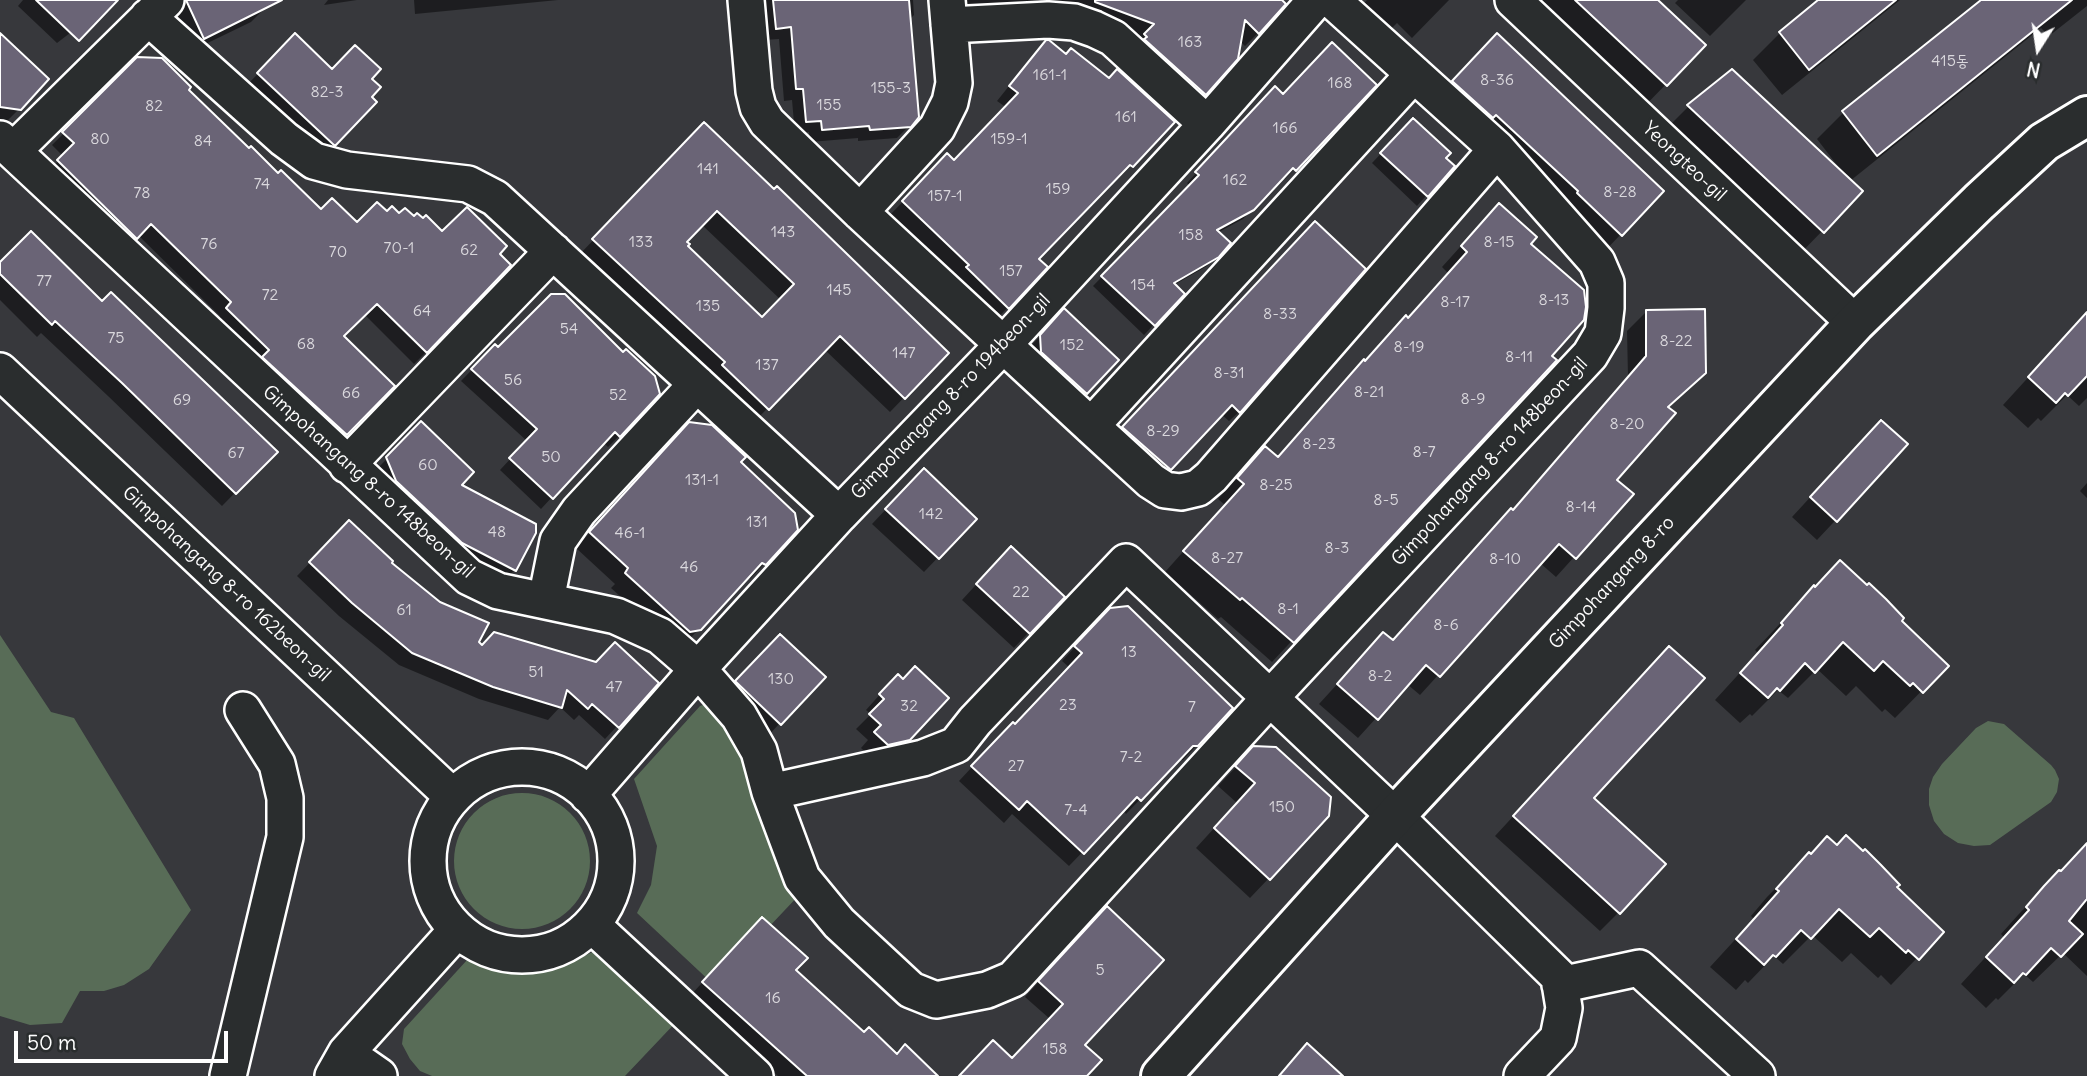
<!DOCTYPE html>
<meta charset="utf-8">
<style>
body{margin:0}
#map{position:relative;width:2087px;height:1076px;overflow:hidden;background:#37383c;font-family:Delius,sans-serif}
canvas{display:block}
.north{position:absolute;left:2003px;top:14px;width:70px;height:70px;-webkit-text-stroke:5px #2a2d2e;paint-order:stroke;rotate:192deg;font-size:19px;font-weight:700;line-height:28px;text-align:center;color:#fff}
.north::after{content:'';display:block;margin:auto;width:24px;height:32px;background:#fff;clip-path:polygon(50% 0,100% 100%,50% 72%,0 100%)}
.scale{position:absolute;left:14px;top:1031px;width:214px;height:32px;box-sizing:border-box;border:4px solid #fff;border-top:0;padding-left:9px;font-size:21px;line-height:24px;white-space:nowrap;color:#fff;-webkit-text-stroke:5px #2a2d2e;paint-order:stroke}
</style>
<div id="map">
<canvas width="2087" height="1076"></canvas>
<div class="north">N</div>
<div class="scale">50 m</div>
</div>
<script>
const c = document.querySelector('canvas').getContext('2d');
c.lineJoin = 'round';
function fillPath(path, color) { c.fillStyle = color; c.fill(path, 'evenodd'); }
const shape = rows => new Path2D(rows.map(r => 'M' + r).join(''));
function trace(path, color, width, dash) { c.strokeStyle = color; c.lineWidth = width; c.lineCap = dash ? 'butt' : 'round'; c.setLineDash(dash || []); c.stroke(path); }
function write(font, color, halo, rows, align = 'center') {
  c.font = font + ' Delius,"Poor Story",sans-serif'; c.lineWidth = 5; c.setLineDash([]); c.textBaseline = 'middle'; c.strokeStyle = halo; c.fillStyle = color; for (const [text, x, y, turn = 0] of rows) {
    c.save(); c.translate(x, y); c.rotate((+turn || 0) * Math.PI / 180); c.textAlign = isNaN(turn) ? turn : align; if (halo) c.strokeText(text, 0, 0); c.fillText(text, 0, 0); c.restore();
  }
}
const green = shape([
 [0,635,51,712,74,718,191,910,149,969,124,985,104,991,80,991,62,1023,30,1025,0,1016],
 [713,701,726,702,801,893,714,985,637,913,651,885,657,846,634,779,700,706],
 [1988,721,2004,724,2051,765,2055,770,2059,779,2057,792,2051,802,1990,845,1974,846,1958,843,1944,834,1934,821,1929,805,1929,789,1933,777,1942,764,1976,728],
 '454 861a68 68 0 1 1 136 0a68 68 0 1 1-136 0Z',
 [604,947,679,1019,625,1076,432,1076,420,1071,410,1059,402,1044,404,1029,478,948,491,956,528,966,568,963]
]);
const shadow = shape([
 [23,0,113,0,57,43,18,6],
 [182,0,273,0,251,22,189,52,172,17],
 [328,0,357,0,324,5],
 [414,0,558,0,415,14],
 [761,0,913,0,914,15,909,20,918,117,897,138,858,141,858,138,810,142,809,132,795,134,792,100,784,101,779,39,764,40],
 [967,0,1040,0,1028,12,968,15],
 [1044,0,1279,0,1258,33,1245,46,1239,40,1236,58,1192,106,1133,48,1143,38],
 [1367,0,1449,0,1412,38,1397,23,1375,45,1348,20],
 [1520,0,1656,0,1704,45,1639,112],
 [1678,0,1746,0,1710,36,1675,3],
 [1821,0,1900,0,1782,95,1753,60,1780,33],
 [1984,0,2087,0,2087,6,2049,36,2041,28,1850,181,1861,191,1796,258,1662,133,1688,107,1732,71,1839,171,1840,169,1817,139,1843,113],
 [0,35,20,108,5,123,0,123],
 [293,38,332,71,369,79,369,97,375,102,319,159,244,88],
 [1046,42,1066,56,1131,166,1118,179,1116,177,1037,259,1008,307,995,321,957,279,890,215,947,156,954,162,1007,108,997,101,1033,56],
 [1478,54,1662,191,1602,254,1434,101],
 [138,59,187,90,426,352,414,364,364,314,342,336,393,386,333,446,215,321,220,316,138,235,123,250,46,174,63,156,52,145],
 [1374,85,1285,179,1283,177,1243,219,1217,233,1229,244,1207,266,1174,285,1183,294,1144,335,1093,286,1190,186,1187,183,1265,98],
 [1413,120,1444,158,1453,166,1417,206,1372,163],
 [690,139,947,353,890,412,825,350,753,423,579,255],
 [701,224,781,300,762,320,685,246,685,242],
 [1479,226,1550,356,1555,361,1272,662,1221,617,1218,619,1165,572,1225,505,1218,499,1245,468,1265,448,1276,458,1344,382,1406,318,1407,319,1448,273,1442,267],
 [1305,233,1364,269,1239,412,1229,421,1221,414,1160,478,1114,438],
 [0,264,102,304,275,452,222,506,108,396,41,333,37,337,0,300],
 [1646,312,1667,408,1615,480,1631,494,1556,577,1540,563,1420,695,1407,684,1358,738,1319,704,1383,634,1392,642,1512,511,1628,377,1627,331],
 [2087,313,2087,398,2079,406,2067,395,2041,421,2038,418,2028,428,2003,405],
 [1055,320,1117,361,1076,403,1031,346],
 [495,346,498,350,623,354,619,436,608,447,603,442,541,509,500,470,527,441,461,381],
 [421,424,515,570,502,582,450,555,375,471],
 [674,439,739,463,796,530,750,579,747,576,685,644,674,645,611,588,615,584,576,548],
 [1862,441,1906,445,1817,540,1792,517],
 [2087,483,2087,498,2080,491],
 [909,485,975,519,924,572,872,524],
 [349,522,389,563,482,647,657,683,605,739,579,715,574,720,560,707,548,720,479,699,399,665,339,616,297,576],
 [996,563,1062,597,1014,648,962,600],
 [1814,588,1946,666,1895,718,1885,709,1882,712,1856,686,1846,696,1817,669,1788,698,1778,690,1752,716,1750,714,1740,723,1715,700,1758,653,1755,650],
 [1096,624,1197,745,1183,760,1178,760,1126,814,1123,810,1069,866,1012,814,1004,823,959,781,999,738,1015,726,1070,668,1062,661],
 [766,651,780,723,766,738,722,697],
 [1650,668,1592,798,1619,912,1600,931,1495,836],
 [883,691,909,739,893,754,873,759,861,748,868,740,856,729,871,714,866,710],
 [1254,748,1328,816,1250,898,1196,848,1237,803,1218,786],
 [2087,865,2087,976,2063,953,2033,982,2024,974,1998,1000,1996,998,1986,1008,1961,984,2004,937,2001,934,2018,915,2045,887],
 [1795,869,1895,887,1917,958,1891,985,1881,975,1878,978,1851,953,1842,962,1812,935,1783,964,1774,956,1748,983,1745,980,1736,990,1710,967,1754,919,1751,916,1767,897],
 [1092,923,1083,1045,1084,1076,960,1076,1011,1060,1050,1019,1025,997],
 [748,933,794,970,864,1034,897,1056,936,1076,778,1076,689,997]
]);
const building = shape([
 [36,0,118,0,79,41,36,0],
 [186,0,282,0,204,39,186,0],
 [773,0,909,0,919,117,911,127,870,130,869,126,822,130,821,121,806,122,803,89,796,89,791,27,776,29,773,0],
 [1095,0,1282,0,1286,4,1259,34,1245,20,1238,59,1206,95,1144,39,1147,37,1144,34,1154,24,1095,2,1095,0],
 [1575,0,1658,0,1706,45,1667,86,1575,0],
 [1818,0,1896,0,1809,70,1779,32,1818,0],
 [1981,0,2072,0,1877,156,1842,111,1981,0],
 [0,33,49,79,21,110,0,107,0,33],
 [295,33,332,69,355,45,381,69,372,79,381,87,372,97,377,102,335,146,257,73,295,33],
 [1497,33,1664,191,1622,236,1577,193,1578,191,1496,115,1493,118,1452,81,1497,33],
 [1046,40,1049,40,1066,54,1071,48,1109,78,1117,69,1175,122,1133,167,1130,165,1039,259,1048,267,1009,309,966,267,969,265,902,201,947,153,954,160,1018,93,1009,86,1046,40],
 [1332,42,1377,85,1296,171,1293,168,1254,210,1217,230,1231,243,1219,257,1174,283,1185,294,1155,326,1101,276,1199,175,1195,172,1275,86,1283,94,1332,42],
 [137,57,162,58,191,87,189,90,249,148,251,146,278,173,281,170,321,209,332,198,357,222,377,202,387,211,392,206,399,213,405,208,414,216,417,213,423,218,426,215,442,231,467,207,507,246,500,254,511,265,427,353,377,304,344,336,395,386,347,435,262,357,269,350,226,308,231,302,151,224,137,239,57,160,74,143,62,132,137,57],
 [1732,69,1863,191,1824,233,1687,105,1732,69],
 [1413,118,1451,153,1446,158,1455,166,1428,197,1380,153,1413,118],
 [704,122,774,189,777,186,949,353,905,399,840,336,769,410,722,365,725,362,592,239,704,122],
 [717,211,794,284,762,317,688,246,690,244,687,242,717,211],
 [1499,203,1537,237,1531,244,1584,290,1586,307,1584,320,1552,356,1557,360,1294,643,1242,598,1240,600,1183,551,1244,484,1237,478,1265,446,1278,457,1364,359,1365,361,1406,315,1408,318,1467,252,1461,246,1499,203],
 [1315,221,1366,269,1240,413,1232,405,1171,470,1122,427,1315,221],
 [31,231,102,301,111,292,278,452,236,494,122,383,55,321,52,325,0,274,0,262,31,231],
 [551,294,565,294,623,352,626,349,655,376,660,394,620,437,615,432,553,499,509,458,537,429,471,369,495,344,498,347,551,294],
 [1064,308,1119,360,1087,394,1041,352,1040,335,1064,308],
 [1705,309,1706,373,1668,407,1676,413,1617,480,1634,494,1576,559,1559,544,1440,677,1426,665,1378,720,1337,684,1383,632,1393,640,1511,508,1513,510,1646,356,1646,310,1705,309],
 [2087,312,2087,376,2068,396,2065,393,2056,403,2028,377,2087,312],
 [1881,420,1908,444,1837,522,1810,497,1881,420],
 [421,421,474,472,462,485,536,524,536,533,516,571,462,543,396,481,386,457,421,421],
 [689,422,712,425,746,457,741,462,795,513,798,530,766,565,762,563,701,630,690,632,625,573,628,568,589,532,689,422],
 [924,468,977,519,939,559,885,509,924,468],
 [349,520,393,561,392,563,440,602,489,623,479,642,482,645,494,632,596,662,615,642,659,683,619,728,592,704,588,709,567,690,562,708,493,687,412,653,352,603,309,562,349,520],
 [1011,546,1065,597,1030,634,976,584,1011,546],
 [1840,560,1867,585,1869,583,1886,599,1904,618,1902,621,1949,666,1923,693,1913,683,1910,686,1883,661,1874,671,1843,642,1815,673,1805,663,1780,691,1777,688,1768,698,1740,673,1783,625,1781,623,1814,585,1815,587,1840,560],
 [1128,606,1233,708,1198,746,1193,746,1141,801,1137,797,1084,854,1027,801,1019,810,971,766,1013,722,1015,724,1082,653,1074,646,1110,608,1128,606],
 [780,634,826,677,781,725,735,681,780,634],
 [1669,646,1705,678,1594,798,1666,864,1620,914,1513,816,1669,646],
 [915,666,949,698,910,740,888,745,874,732,881,725,869,714,884,699,879,694,898,674,903,679,915,666],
 [1253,746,1276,747,1331,797,1329,816,1270,880,1214,828,1255,783,1235,766,1253,746],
 [1846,835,1863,851,1865,849,1881,865,1900,885,1897,887,1944,932,1919,960,1908,950,1906,953,1879,928,1870,937,1839,909,1811,939,1801,930,1776,957,1773,955,1764,965,1736,939,1779,891,1776,889,1809,852,1811,854,1827,836,1837,845,1846,835],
 [2087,843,2087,899,2069,921,2083,934,2061,957,2051,948,2026,975,2023,973,2014,983,1986,957,2029,910,2026,907,2044,886,2059,870,2061,871,2087,843],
 [1107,906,1164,960,1085,1045,1102,1060,1087,1076,959,1076,993,1040,1012,1058,1063,1004,1038,981,1107,906],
 [762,917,808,958,796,970,864,1032,869,1027,897,1054,905,1044,938,1076,807,1076,702,982,762,917],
 [1307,1043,1343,1076,1279,1076,1307,1043]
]);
const street = shape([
 [746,0,754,91,758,107,767,122,860,212,1091,426,1151,481,1165,490,1181,492,1198,488,1211,477,1497,149],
 [1513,0,1855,323],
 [148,17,284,139,314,161,347,170,468,184,495,198,839,515],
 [949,25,1048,20,1074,22,1094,29,1113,38,1207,124],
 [0,139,469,577,498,591,616,616,660,636,698,669,739,716,759,751,770,792,923,758,956,745,975,721,1126,562,1395,816,1559,977,1564,1008,1558,1038,1522,1076],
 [13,151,166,0],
 [860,212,937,128,950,102,954,83,947,0],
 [0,371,452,796],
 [1091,426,1414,74],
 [347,465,553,251],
 [546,600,558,541,579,511,697,384],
 '428 861a94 94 0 1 1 188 0a94 94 0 1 1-188 0Z',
 [770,792,802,878,839,923,911,990,936,1000,987,990,1013,979,1269,699,1590,355,1603,333,1606,308,1606,283,1597,262,1497,149,1332,0],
 [588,795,698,669,839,515,1003,345,1207,124,1316,0],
 [592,925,755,1076],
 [1560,985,1639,968,1757,1076],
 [346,1053,379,1076],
 [228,1076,285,837,285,798,277,764,243,710],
 [333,1076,346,1053,457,930]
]);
const secondary = shape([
 [1161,1076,1395,816,1855,323,1979,202,2044,142,2087,116]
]);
const numberNames = [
 ["163",1190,42],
 ["415동",1950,61],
 ["161-1",1050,75],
 ["8-36",1497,80],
 ["168",1340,83],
 ["155-3",891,88],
 ["82-3",327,92],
 ["155",829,105],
 ["82",154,106],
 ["161",1126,117],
 ["166",1285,128],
 ["80",100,139],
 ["159-1",1009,139],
 ["84",203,141],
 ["141",708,169],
 ["162",1235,180],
 ["74",262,184],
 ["159",1058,189],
 ["8-28",1620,192],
 ["78",142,193],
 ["157-1",945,196],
 ["143",783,232],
 ["158",1191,235],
 ["133",641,242],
 ["8-15",1499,242],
 ["76",209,244],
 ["70-1",399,248],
 ["62",469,250],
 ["70",338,252],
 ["157",1011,271],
 ["77",44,281],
 ["154",1143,285],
 ["145",839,290],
 ["72",270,295],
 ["8-13",1554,300],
 ["8-17",1455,302],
 ["135",708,306],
 ["64",422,311],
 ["8-33",1280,314],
 ["54",569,329],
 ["75",116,338],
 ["8-22",1676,341],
 ["68",306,344],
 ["152",1072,345],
 ["8-19",1409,347],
 ["147",904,353],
 ["8-11",1519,357],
 ["137",767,365],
 ["8-31",1229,373],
 ["56",513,380],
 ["8-21",1369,392],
 ["66",351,393],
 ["52",618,395],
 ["8-9",1473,399],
 ["69",182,400],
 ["8-20",1627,424],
 ["8-29",1163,431],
 ["8-23",1319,444],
 ["8-7",1424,452],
 ["67",236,453],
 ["50",551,457],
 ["60",428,465],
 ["131-1",702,480],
 ["8-25",1276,485],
 ["8-5",1386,500],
 ["8-14",1581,507],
 ["142",931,514],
 ["131",757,522],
 ["48",497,532],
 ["46-1",630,533],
 ["8-3",1337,548],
 ["8-27",1227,558],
 ["8-10",1505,559],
 ["46",689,567],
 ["22",1021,592],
 ["8-1",1288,609],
 ["61",404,610],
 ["8-6",1446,625],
 ["13",1129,652],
 ["51",536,672],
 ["8-2",1380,676],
 ["130",781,679],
 ["47",614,687],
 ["23",1068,705],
 ["32",909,706],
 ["7",1192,707],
 ["7-2",1131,757],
 ["27",1016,766],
 ["150",1282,807],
 ["7-4",1076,810],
 ["5",1100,970],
 ["16",773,998],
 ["158",1055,1049]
];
const streetNames = [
 ["Yeongteo-gil",1684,162,43],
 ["Gimpohangang 8-ro 194beon-gil",951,397,-46],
 ["Gimpohangang 8-ro 148beon-gil",1490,462,-47],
 ["Gimpohangang 8-ro 148beon-gil",368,482,42],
 ["Gimpohangang 8-ro",1612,583,-47],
 ["Gimpohangang 8-ro 162beon-gil",226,584,43]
];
fillPath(green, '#586c57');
fillPath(shadow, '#0007');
fillPath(building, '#6a6476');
trace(building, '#fff', 2);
trace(street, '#fff', 40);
trace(secondary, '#fff', 44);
trace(street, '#2a2d2e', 35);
trace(secondary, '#2a2d2e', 38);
write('16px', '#dad8dd', null, numberNames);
write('19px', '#fff', '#2a2d2e', streetNames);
</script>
